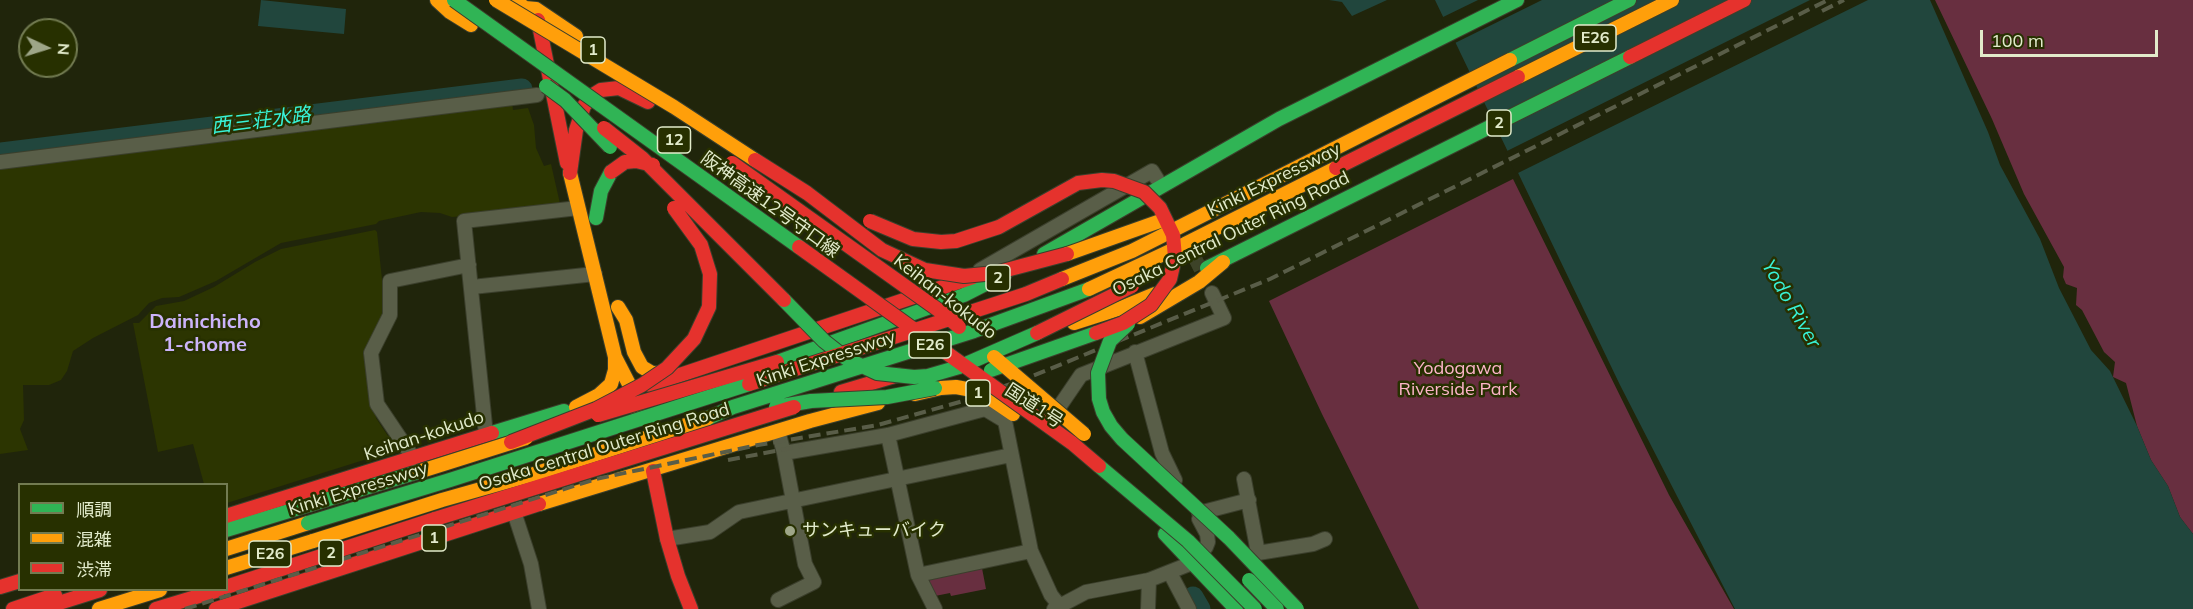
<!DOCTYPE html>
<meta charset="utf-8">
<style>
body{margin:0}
#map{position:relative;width:2193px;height:609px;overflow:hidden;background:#20250b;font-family:Mulish,"Noto Sans JP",sans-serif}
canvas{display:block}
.legend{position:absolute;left:18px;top:483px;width:210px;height:108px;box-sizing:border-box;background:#273000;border:2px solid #727b51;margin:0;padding:8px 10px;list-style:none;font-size:18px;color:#e2ebcb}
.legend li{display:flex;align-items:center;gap:12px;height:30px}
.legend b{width:30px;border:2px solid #727b51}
.north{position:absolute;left:18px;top:18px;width:60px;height:60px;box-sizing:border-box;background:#273000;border:2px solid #727b51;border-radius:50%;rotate:94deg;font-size:16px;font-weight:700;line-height:24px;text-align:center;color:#e2ebcb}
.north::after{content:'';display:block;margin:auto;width:21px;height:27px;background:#9ea688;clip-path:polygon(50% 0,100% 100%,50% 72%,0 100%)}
.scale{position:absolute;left:1980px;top:30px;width:178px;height:27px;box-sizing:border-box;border:3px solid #e2ebcb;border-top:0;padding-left:8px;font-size:18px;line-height:21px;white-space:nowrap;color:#e2ebcb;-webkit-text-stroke:4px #273000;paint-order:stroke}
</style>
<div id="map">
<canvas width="2193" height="609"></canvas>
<ul class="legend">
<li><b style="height:8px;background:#30b455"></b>順調</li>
<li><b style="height:8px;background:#ff9f0a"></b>混雑</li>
<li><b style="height:8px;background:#e5322d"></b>渋滞</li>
</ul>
<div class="north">N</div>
<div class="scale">100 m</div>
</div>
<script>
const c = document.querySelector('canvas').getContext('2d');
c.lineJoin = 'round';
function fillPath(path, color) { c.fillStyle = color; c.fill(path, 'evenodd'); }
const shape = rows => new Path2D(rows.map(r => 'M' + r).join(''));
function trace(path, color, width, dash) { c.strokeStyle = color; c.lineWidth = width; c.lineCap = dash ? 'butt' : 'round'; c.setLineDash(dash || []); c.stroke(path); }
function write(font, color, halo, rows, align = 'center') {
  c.font = font + ' Mulish,"Noto Sans JP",sans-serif'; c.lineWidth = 5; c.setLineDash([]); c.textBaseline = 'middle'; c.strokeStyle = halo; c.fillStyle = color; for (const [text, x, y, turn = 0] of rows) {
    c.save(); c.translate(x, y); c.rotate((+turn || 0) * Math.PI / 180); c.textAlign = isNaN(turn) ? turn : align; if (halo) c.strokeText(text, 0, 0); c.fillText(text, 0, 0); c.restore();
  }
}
const built = shape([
 [512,102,513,110,528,108,534,125,536,148,544,166,551,164,561,208,452,217,440,213,421,212,379,221,376,224,281,243,216,281,179,297,162,298,149,303,138,315,93,338,73,351,67,371,61,380,49,385,23,385,24,420,20,429,28,450,0,454,0,165],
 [375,230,377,232,386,317,368,353,376,418,388,436,391,435,402,448,227,503,226,484,204,484,193,444,158,452,133,323,139,323,156,306,184,301,214,287,255,262,281,249]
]);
const green = shape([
 [1935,0,2193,0,2193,534,2180,517,2168,486,2151,460,2137,426,2126,383,2113,377,2115,362,2104,352,2082,310,2076,305,2077,288,2066,284,2063,277,2064,267,2024,194,1992,119],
 [1513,179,1669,495,1734,609,1419,609,1322,414,1269,301],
 [981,563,986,589,951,596,950,593,935,596,925,575]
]);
const water = shape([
 [261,0,346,9,344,34,258,26],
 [1329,0,1387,0,1352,16,1342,2],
 [1435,0,1930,0,1988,132,2000,165,2040,239,2059,288,2091,350,2110,371,2137,426,2151,460,2168,486,2180,517,2193,534,2193,609,1735,609,1620,385]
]);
const pier = shape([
 [1478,0,1542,0,1453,44,1441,18],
 [1810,0,1868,0,1516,174,1505,152]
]);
const river = shape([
 [0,153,522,89],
 [1193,597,1200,609]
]);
const streetTunnel = shape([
 [1185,238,1206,280]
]);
const street = shape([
 [0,162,537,95],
 [980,270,1152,171,1157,179],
 [472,287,595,274],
 [1135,352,1162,453,1175,480],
 [1053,416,1081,375,1224,318,1212,293],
 [778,431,784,453,888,435,985,409,1005,421,1031,551,1051,595,1059,605],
 [486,435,464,221,578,208],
 [888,435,918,575],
 [414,459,377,404,371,353,390,315,390,281,469,265],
 [1244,479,1258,553,1313,544,1325,539],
 [514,512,531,564,539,609],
 [1199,513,1249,500],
 [667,539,710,532,739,512,1011,455],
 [1170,573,1189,609],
 [778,600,814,582,805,564,784,453],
 [935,609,918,575,1031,551],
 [1054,609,1086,592,1149,580,1192,563,1206,547,1208,542,1207,534,1199,519],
 [1148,609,1149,580]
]);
const fast = shape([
 [1510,60,1629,0],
 [596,218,601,191,611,172],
 [1044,254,1279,119,1517,0],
 [1207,268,1630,57],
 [777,362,964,295,1005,274],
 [492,433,564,411],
 [226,530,418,472],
 [1165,534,1236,609]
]);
const slow = shape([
 [437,0,450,12,471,25],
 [514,0,525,8,536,9,576,36],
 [1518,77,1672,0],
 [570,173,615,357,632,390,638,411],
 [618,307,626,320,634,352,642,367,652,373,670,373],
 [1140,317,1199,282,1223,262],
 [1074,323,1121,308,1155,294],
 [915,394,941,388,956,387,972,390,988,397,1013,414],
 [576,407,599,395,611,384,615,370,615,357],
 [539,504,810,421,878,403],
 [226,549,308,523],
 [226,568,313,541],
 [99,609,160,590]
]);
const jam = shape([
 [538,20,567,163],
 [1630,57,1744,0],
 [570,173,576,130,584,106,593,95,601,90,619,88,648,102],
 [650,385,973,277],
 [841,392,898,375],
 [653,471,667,539,678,576,691,609],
 [226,516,492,433],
 [0,587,20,581],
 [226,587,435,519],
 [13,609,55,595],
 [40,609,100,590],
 [156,609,219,590],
 [216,609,539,504]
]);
const rail = shape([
 [1822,11,1844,0],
 [728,460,802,446],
 [185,609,596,479,758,445,878,425,963,401,1030,377,1270,279,1828,0]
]);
const fastBridge = shape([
 [454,0,799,247],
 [546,86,565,100,610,147],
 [784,300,824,341,847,359,877,373,914,377,928,376,959,367,1037,333],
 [1128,324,1110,341,1098,373,1099,399,1103,412,1111,426,1122,439,1229,538,1297,609],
 [991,370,1096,333],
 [776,407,811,401,887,397,935,388],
 [708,418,733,407,974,331,1089,289],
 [1099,466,1188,541,1255,609],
 [308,523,450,480,749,384],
 [1249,580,1277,609]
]);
const slowBridge = shape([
 [496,0,674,107,755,160],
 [1067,254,1163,220],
 [1062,279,1132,251,1510,60],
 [1089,289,1185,244,1336,168],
 [994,357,1084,434],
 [418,472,526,438],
 [313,541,442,500,534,474,708,418]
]);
const jamBridge = shape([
 [604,128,642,158,784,300],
 [755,160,807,193,882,250,925,270,964,276,995,273,1067,254],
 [732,163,944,314,959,327],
 [1336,168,1518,77],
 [611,172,625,162,636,161,653,165],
 [870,221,913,239,941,242,956,241,999,227,1078,183,1102,180,1114,181,1144,192,1160,208,1173,235,1175,257,1170,279,1151,305,1123,323,1096,333],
 [799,247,1072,443,1099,466],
 [1037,333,1132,286],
 [749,384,1026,294,1062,279],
 [598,415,777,362],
 [511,442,596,409,642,385,667,368,694,339,709,307,710,274,701,245,674,208],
 [435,519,794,407]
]);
const markers = [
 [790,531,6,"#9ea688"]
];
const shields = [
 [1595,38,42],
 [593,50,24],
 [1499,123,24],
 [674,140,33],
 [998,278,24],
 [930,345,42],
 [978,393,24],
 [434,538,24],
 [331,553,24],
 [270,554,42]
];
const shieldNames = [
 ["E26",1595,38],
 ["1",593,50],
 ["2",1499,123],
 ["12",674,140],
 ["2",998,278],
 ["E26",930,345],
 ["1",978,393],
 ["1",434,538],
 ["2",331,553],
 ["E26",270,554]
];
const streetNames = [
 ["Kinki Expressway",1274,180,-26],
 ["阪神高速12号守口線",770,205,36],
 ["Osaka Central Outer Ring Road",1231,234,-26],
 ["Keihan-kokudo",945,297,38],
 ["Kinki Expressway",826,359,-18],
 ["国道1号",1034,406,33],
 ["Keihan-kokudo",424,436,-18],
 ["Osaka Central Outer Ring Road",604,447,-17],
 ["Kinki Expressway",358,489,-17]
];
const parkNames = [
 ["Yodogawa",1458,369],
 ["Riverside Park",1458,390]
];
const poiNames = [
 ["サンキューバイク",802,531]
];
const waterNames = [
 ["西三荘水路",261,121,-7],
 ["Yodo River",1791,304,60]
];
const neighbourhoodNames = [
 ["Dainichicho",205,322],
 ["1-chome",205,345]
];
fillPath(built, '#2c3501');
fillPath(green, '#682f40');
fillPath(water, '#21463d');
fillPath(pier, '#20250b');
trace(river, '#21463d', 21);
trace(streetTunnel, '#3d4328', 14, [14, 7]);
trace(street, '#3b3f2c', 16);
trace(fast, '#3b3f2c', 16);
trace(slow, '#3b3f2c', 16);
trace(jam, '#3b3f2c', 16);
trace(street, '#595e48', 14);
trace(fast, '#30b455', 14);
trace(slow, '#ff9f0a', 14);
trace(jam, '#e5322d', 14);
trace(rail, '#595d48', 4, [12, 6]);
trace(fastBridge, '#3b3f2c', 16, []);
trace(slowBridge, '#3b3f2c', 16, []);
trace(jamBridge, '#3b3f2c', 16, []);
trace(fastBridge, '#30b455', 14);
trace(slowBridge, '#ff9f0a', 14);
trace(jamBridge, '#e5322d', 14);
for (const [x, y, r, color] of markers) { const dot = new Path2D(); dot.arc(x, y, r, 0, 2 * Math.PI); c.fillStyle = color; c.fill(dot); trace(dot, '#273000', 2); }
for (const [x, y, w] of shields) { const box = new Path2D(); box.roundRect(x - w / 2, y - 13, w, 26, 4.5); c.fillStyle = '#273000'; c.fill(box); trace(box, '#e2ebcb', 1.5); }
write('bold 16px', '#e2ebcb', null, shieldNames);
write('18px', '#e2ebcb', '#273000', streetNames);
write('18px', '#fdb4c9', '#273000', parkNames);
write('18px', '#e2ebcb', '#273000', poiNames, 'left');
write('italic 20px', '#38f3d8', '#273000', waterNames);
write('bold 20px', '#ccb4fa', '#273000', neighbourhoodNames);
</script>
